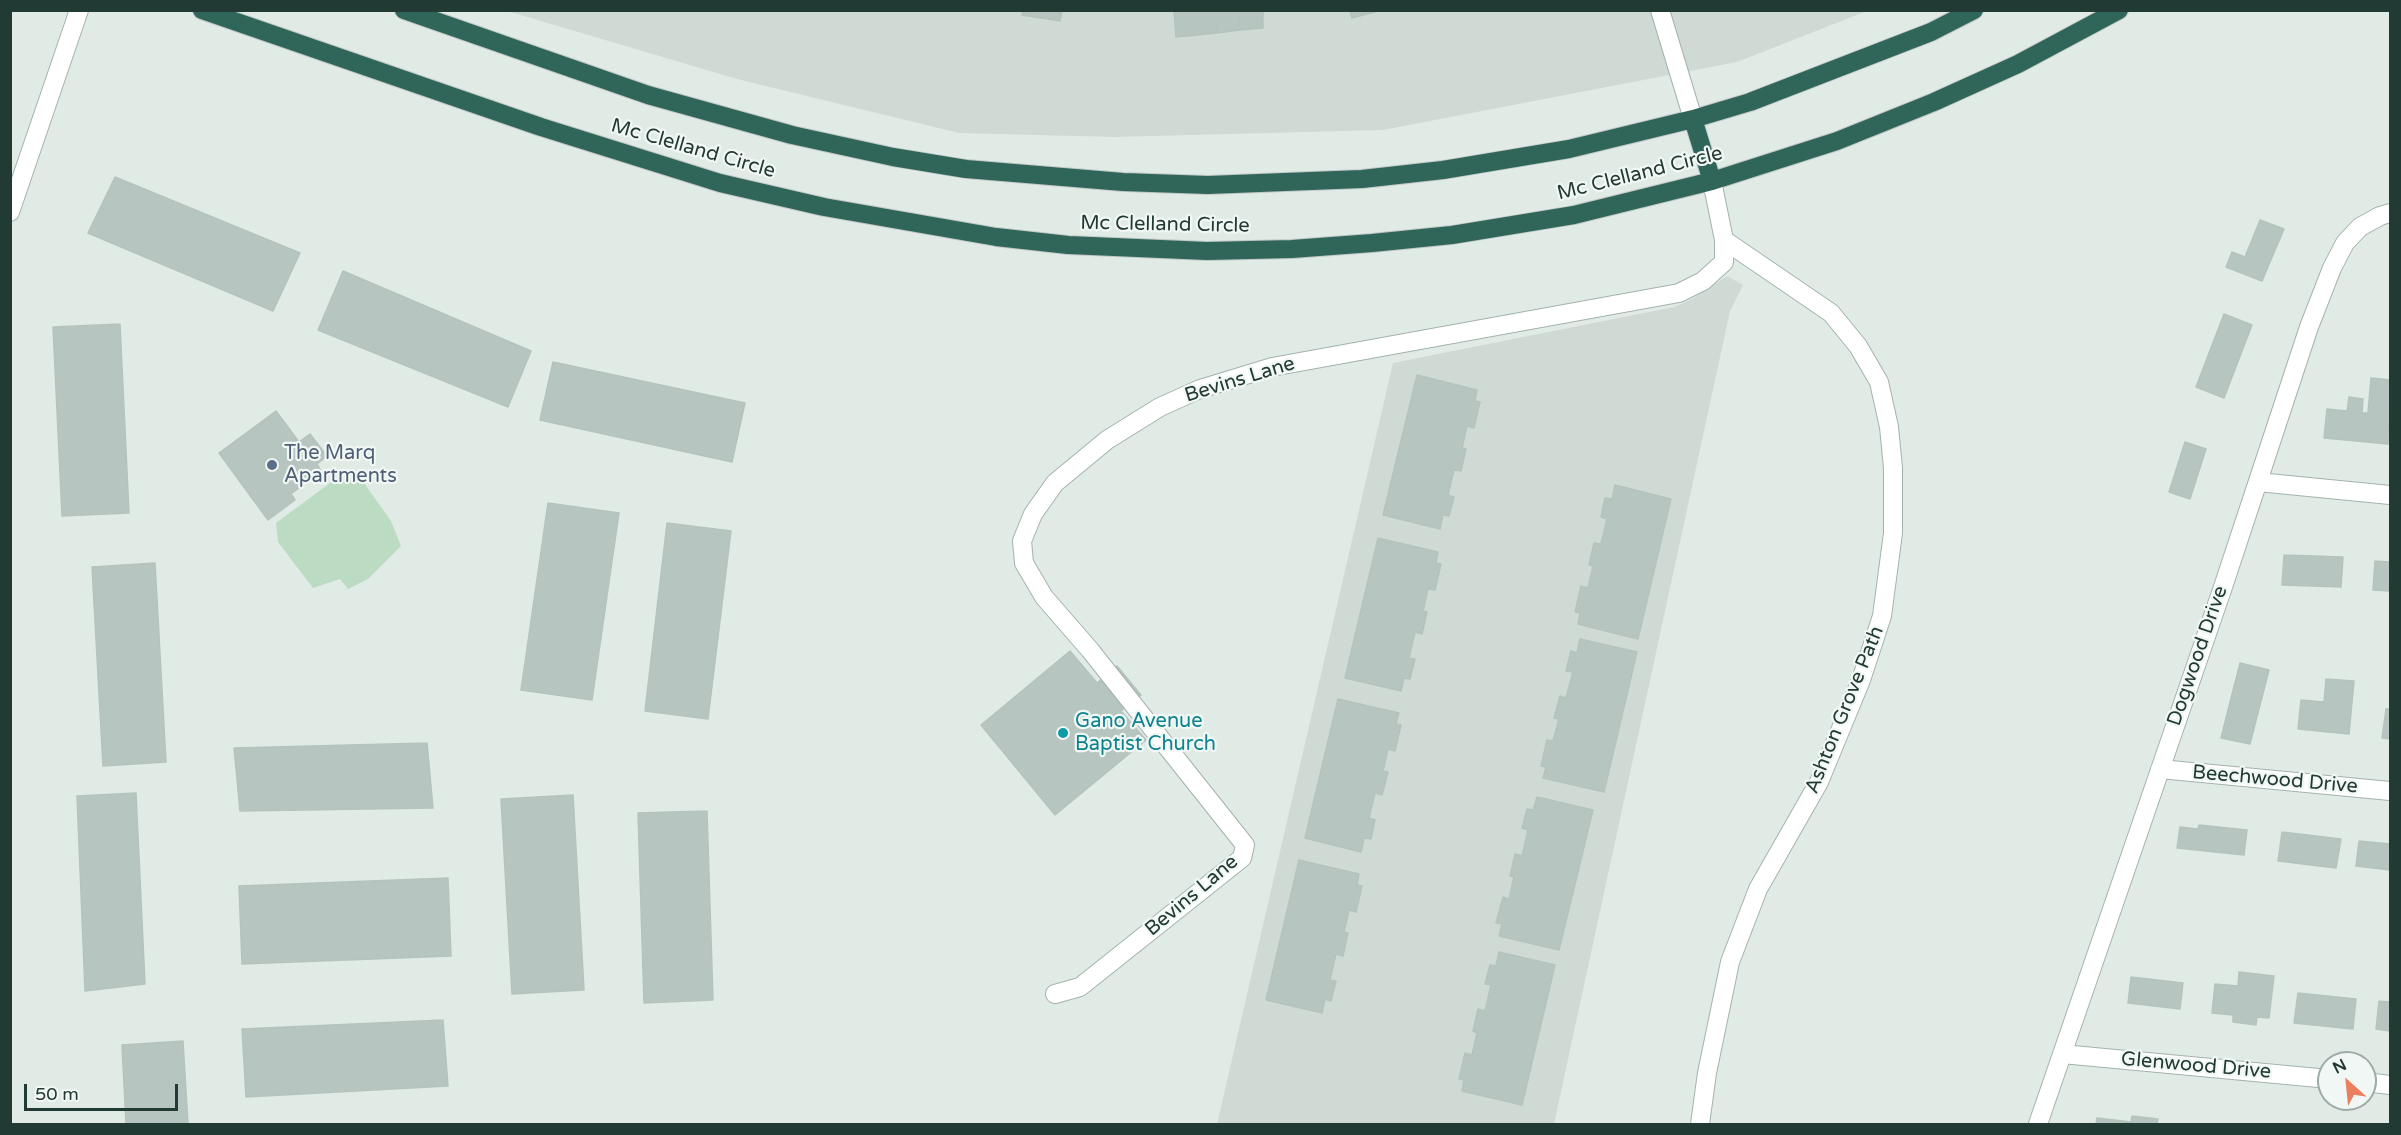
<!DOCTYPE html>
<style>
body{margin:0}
#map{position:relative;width:2401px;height:1135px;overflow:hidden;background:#e1ebe6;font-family:"Varela Round",sans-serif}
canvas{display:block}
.frame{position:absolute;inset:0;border:12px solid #223a34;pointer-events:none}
.north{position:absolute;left:2317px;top:1051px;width:60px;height:60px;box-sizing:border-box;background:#f1f7f4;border:2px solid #9eaba7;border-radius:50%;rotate:333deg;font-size:16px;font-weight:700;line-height:24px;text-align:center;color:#223a34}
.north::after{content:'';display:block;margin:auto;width:21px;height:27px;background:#ea8060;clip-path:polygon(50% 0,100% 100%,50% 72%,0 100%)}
.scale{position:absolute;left:24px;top:1084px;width:154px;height:27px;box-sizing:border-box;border:3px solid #223a34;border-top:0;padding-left:8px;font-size:18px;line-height:21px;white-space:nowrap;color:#223a34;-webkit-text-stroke:4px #f1f7f4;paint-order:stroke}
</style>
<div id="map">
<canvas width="2401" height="1135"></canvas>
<div class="frame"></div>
<div class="north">N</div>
<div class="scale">50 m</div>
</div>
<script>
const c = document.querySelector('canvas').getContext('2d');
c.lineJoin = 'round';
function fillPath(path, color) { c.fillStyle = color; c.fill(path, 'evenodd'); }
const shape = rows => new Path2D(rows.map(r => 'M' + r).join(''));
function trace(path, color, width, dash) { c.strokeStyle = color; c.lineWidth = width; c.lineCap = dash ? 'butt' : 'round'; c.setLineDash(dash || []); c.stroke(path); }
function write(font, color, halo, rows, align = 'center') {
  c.font = font + ' "Varela Round",sans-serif'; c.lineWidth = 4.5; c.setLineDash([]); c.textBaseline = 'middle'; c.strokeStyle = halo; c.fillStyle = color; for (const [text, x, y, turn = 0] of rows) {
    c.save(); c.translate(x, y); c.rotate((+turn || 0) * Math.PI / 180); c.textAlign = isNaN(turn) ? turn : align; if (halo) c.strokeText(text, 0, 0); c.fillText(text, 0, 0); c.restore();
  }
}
const built = shape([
 [507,11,1867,11,1737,62,1383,130,1114,137,959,133,737,79],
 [1727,276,1743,285,1730,311,1554,1124,1217,1124,1393,363,1674,307,1692,299]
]);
const green = shape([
 [338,477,364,483,391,521,401,546,368,579,348,589,340,579,313,588,278,542,276,523]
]);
const building = shape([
 [1023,10,1062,10,1060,21,1022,15,1023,10],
 [1174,10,1215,10,1217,33,1176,37,1174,10],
 [1215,10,1239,10,1240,30,1217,33,1215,10],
 [1239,10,1263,10,1263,28,1240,30,1239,10],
 [1350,10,1382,10,1352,18,1350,10],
 [115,177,300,253,273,311,88,233,115,177],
 [2260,220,2284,229,2262,281,2226,267,2232,252,2245,257,2260,220],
 [343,271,531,351,508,407,318,330,343,271],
 [2224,314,2252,325,2224,398,2196,387,2224,314],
 [120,324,129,513,62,516,53,327,120,324],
 [553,362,745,403,732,462,540,420,553,362],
 [1417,375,1477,390,1475,401,1480,402,1474,428,1467,426,1462,448,1466,449,1461,471,1454,470,1448,495,1454,497,1449,516,1443,515,1440,529,1383,515,1417,375],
 [2371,378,2390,380,2388,444,2324,438,2327,409,2347,411,2349,397,2363,399,2362,413,2368,413,2371,378],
 [276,411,299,442,310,434,327,456,317,464,321,471,291,494,295,500,268,520,219,453,276,411],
 [2185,442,2206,449,2190,499,2169,492,2185,442],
 [1615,485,1671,499,1638,639,1578,624,1580,613,1575,612,1581,586,1588,588,1593,566,1589,565,1594,543,1601,544,1607,519,1601,517,1605,498,1612,499,1615,485],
 [548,503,619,513,592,700,521,690,548,503],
 [667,523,731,531,708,719,645,711,667,523],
 [1378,538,1438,552,1436,563,1441,564,1435,590,1428,589,1423,611,1427,612,1422,634,1415,632,1409,658,1415,659,1410,679,1404,678,1401,691,1345,678,1378,538],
 [2284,555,2343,557,2341,587,2282,585,2284,555],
 [2375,561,2390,562,2390,591,2373,590,2375,561],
 [155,563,166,762,103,766,92,567,155,563],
 [1580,639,1637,652,1604,792,1543,778,1546,767,1541,766,1547,740,1553,741,1559,719,1554,718,1560,696,1566,698,1573,672,1566,671,1571,651,1577,653,1580,639],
 [1070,651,1097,683,1117,666,1141,695,1121,711,1146,740,1055,815,981,725,1070,651],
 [2240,663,2269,670,2250,744,2221,738,2240,663],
 [2326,679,2354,681,2349,734,2298,729,2301,700,2324,702,2326,679],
 [1338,699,1399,713,1396,724,1401,725,1395,751,1388,749,1383,771,1388,772,1382,795,1375,793,1369,818,1375,820,1371,839,1364,838,1361,852,1305,838,1338,699],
 [2386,709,2390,709,2390,739,2382,738,2386,709],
 [427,743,433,808,240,811,234,748,427,743],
 [136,793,145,984,85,991,77,796,136,793],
 [573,795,584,990,512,994,501,799,573,795],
 [1537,797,1593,810,1559,950,1499,936,1502,924,1496,923,1503,897,1509,899,1514,877,1510,876,1515,854,1522,856,1528,830,1522,828,1527,809,1533,810,1537,797],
 [707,811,713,1000,644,1003,638,813,707,811],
 [2199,825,2247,830,2244,855,2177,848,2180,827,2198,829,2199,825],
 [2282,832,2341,839,2336,868,2278,861,2282,832],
 [2359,841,2390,844,2390,870,2356,866,2359,841],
 [1299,860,1359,874,1357,885,1362,886,1356,912,1349,910,1344,932,1348,933,1343,956,1336,954,1330,980,1336,981,1331,1001,1325,999,1322,1013,1266,1000,1299,860],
 [448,878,451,956,242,964,239,886,448,878],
 [1499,952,1555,965,1522,1105,1462,1091,1464,1080,1459,1079,1465,1053,1472,1055,1477,1033,1473,1031,1478,1009,1485,1011,1491,985,1485,984,1490,965,1496,966,1499,952],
 [2239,972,2274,976,2269,1018,2257,1017,2256,1025,2233,1022,2233,1015,2212,1013,2215,984,2238,986,2239,972],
 [2131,977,2183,983,2180,1009,2128,1003,2131,977],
 [2298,993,2356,999,2353,1029,2294,1023,2298,993],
 [2379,1001,2390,1002,2390,1031,2376,1029,2379,1001],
 [443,1020,448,1086,246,1097,242,1029,443,1020],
 [183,1041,188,1124,126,1124,122,1045,183,1041],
 [2132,1116,2158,1119,2157,1124,2096,1124,2097,1118,2131,1122,2132,1116]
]);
const street = shape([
 [1660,10,1693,119],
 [10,212,79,10],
 [2258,482,2390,495],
 [2160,769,2390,791],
 [1055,994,1080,987,1242,858,1245,845,1090,650,1044,597,1024,563,1022,541,1033,514,1055,483,1107,440,1160,407,1200,389,1272,367,1679,293,1703,281,1724,262,1724,240,1712,181],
 [2062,1054,2329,1079],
 [2365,1082,2390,1085],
 [1700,1124,1707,1073,1730,962,1758,889,1819,782,1861,680,1882,616,1893,533,1893,468,1889,427,1879,382,1858,346,1831,313,1724,240],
 [2038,1124,2223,587,2309,327,2332,268,2345,243,2360,227,2380,216,2390,213]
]);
const highway = shape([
 [202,10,541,127,720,183,824,207,996,237,1068,245,1207,251,1292,249,1372,243,1452,235,1574,215,1712,181,1837,141,1934,102,2018,64,2119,10],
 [404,10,648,95,792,135,893,157,966,169,1123,182,1208,185,1362,179,1443,170,1569,149,1693,119,1750,102,1931,32,1974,10],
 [1693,119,1712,181]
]);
const markers = [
 [272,465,6,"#5c6f8a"],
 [1063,733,6,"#0f9aa8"]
];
const streetNames = [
 ["Mc Clelland Circle",693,149,16],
 ["Mc Clelland Circle",1640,174,-14],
 ["Mc Clelland Circle",1165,225,1],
 ["Bevins Lane",1240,380,-17],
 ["Dogwood Drive",2198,656,-71],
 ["Ashton Grove Path",1845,710,-68],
 ["Beechwood Drive",2275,780,5],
 ["Bevins Lane",1192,896,-40],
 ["Glenwood Drive",2196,1066,5]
];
const serviceNames = [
 ["The Marq",284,454],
 ["Apartments",284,477]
];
const cultureNames = [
 ["Gano Avenue",1075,722],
 ["Baptist Church",1075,745]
];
fillPath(built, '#cfdad5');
fillPath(green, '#bbdbc3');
fillPath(building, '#b6c5bf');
trace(building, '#b4c4bd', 1.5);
trace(street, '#a4b2ad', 20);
trace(highway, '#c1c8c6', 20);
trace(street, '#fff', 18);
trace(highway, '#306559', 18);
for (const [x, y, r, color] of markers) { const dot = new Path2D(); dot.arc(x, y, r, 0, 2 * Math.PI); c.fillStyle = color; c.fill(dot); trace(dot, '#f1f7f4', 2); }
write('20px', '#223a34', '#f1f7f4', streetNames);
write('20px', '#4e5e75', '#f1f7f4', serviceNames, 'left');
write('20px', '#0d838f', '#f1f7f4', cultureNames, 'left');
</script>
